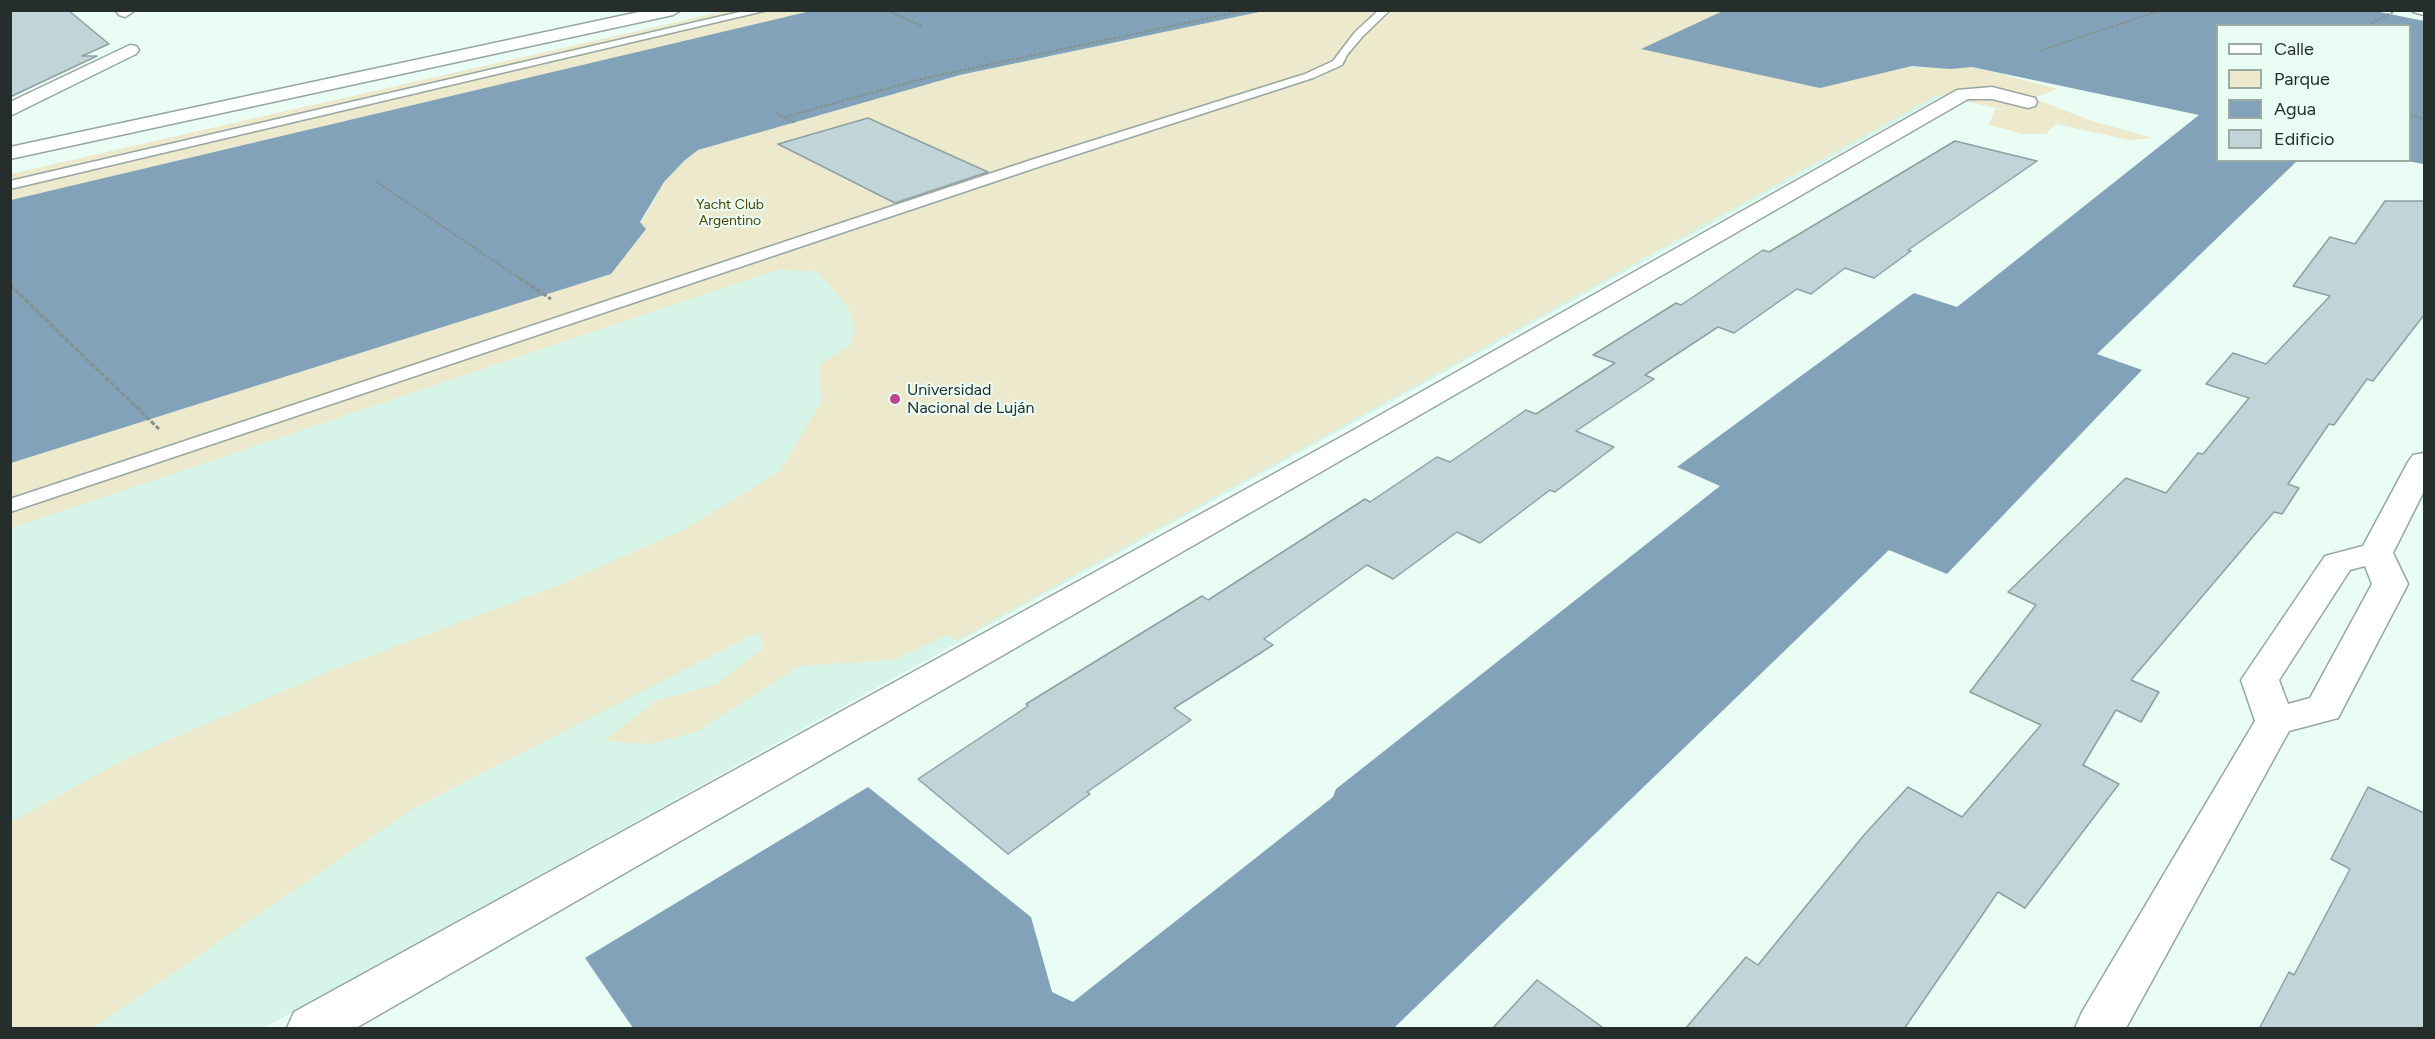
<!DOCTYPE html>
<meta charset="utf-8">
<style>
body{margin:0}
#map{position:relative;width:2435px;height:1039px;overflow:hidden;background:#e9fdf5;font-family:Figtree,sans-serif}
canvas{display:block}
.frame{position:absolute;inset:0;border:12px solid #262e2b;pointer-events:none}
.legend{position:absolute;left:2216px;top:24px;width:195px;height:138px;box-sizing:border-box;background:#e9fdf5;border:2px solid #9baaa4;margin:0;padding:8px 10px;list-style:none;font-size:18px;color:#262e2b}
.legend li{display:flex;align-items:center;gap:12px;height:30px}
.legend b{width:30px;border:2px solid #9baaa4}
</style>
<div id="map">
<canvas width="2435" height="1039"></canvas>
<div class="frame"></div>
<ul class="legend">
<li><b style="height:8px;background:#fff"></b>Calle</li>
<li><b style="height:16px;background:#ece9cc"></b>Parque</li>
<li><b style="height:16px;background:#82a2b9"></b>Agua</li>
<li><b style="height:16px;background:#c1d5d8"></b>Edificio</li>
</ul>
</div>
<script>
const c = document.querySelector('canvas').getContext('2d');
c.lineJoin = 'round';
function fillPath(path, color) { c.fillStyle = color; c.fill(path, 'evenodd'); }
const shape = rows => new Path2D(rows.map(r => 'M' + r).join(''));
function trace(path, color, width, dash) { c.strokeStyle = color; c.lineWidth = width; c.lineCap = dash ? 'butt' : 'round'; c.setLineDash(dash || []); c.stroke(path); }
function write(font, color, halo, rows, align = 'center') {
  c.font = font + ' Figtree,sans-serif'; c.lineWidth = 4.5; c.setLineDash([]); c.textBaseline = 'middle'; c.strokeStyle = halo; c.fillStyle = color; for (const [text, x, y, turn = 0] of rows) {
    c.save(); c.translate(x, y); c.rotate((+turn || 0) * Math.PI / 180); c.textAlign = isNaN(turn) ? turn : align; if (halo) c.strokeText(text, 0, 0); c.fillText(text, 0, 0); c.restore();
  }
}
const built = shape([
 [1516,21,1972,67,2008,74,1960,86,264,1028,11,1028,10,528]
]);
const green = shape([
 [725,11,815,11,11,200,10,174],
 [1264,11,1725,11,1642,49,1901,68,1972,67,2058,89,2033,98,2092,121,2152,138,2129,140,2055,124,2046,134,2023,134,1989,125,1996,108,1937,95,957,640,947,635,893,660,799,666,698,731,652,744,604,741,655,701,717,684,764,647,758,632,414,808,93,1028,11,1028,11,822,129,757,328,672,559,585,685,529,780,471,822,400,819,379,821,363,850,346,855,328,848,307,817,271,777,270,11,528,10,463,611,274,664,182,684,161,698,150,960,75]
]);
const water = shape([
 [815,10,1264,11,960,75,698,150,684,161,664,182,640,222,646,229,611,274,11,463,11,200],
 [1725,10,2370,10,2424,21,2424,164,2407,161,2410,160,2410,26,2218,26,2218,160,2297,161,2097,354,2142,370,1947,574,1889,550,1394,1028,633,1028,585,958,868,787,1031,917,1052,992,1073,1002,1333,797,1336,789,1720,486,1677,467,1914,293,1957,307,2199,115,1972,67,1950,69,1912,66,1820,88,1641,49]
]);
const building = shape([
 [10,10,68,10,109,44,82,56,97,56,10,97,10,10],
 [868,118,988,172,895,203,778,144,868,118],
 [1955,141,2037,161,1908,250,1911,251,1874,278,1845,268,1811,294,1797,289,1734,333,1718,327,1645,375,1654,379,1576,431,1614,447,1555,492,1550,490,1480,543,1457,532,1393,579,1367,565,1264,639,1273,645,1174,708,1191,720,1087,792,1090,794,1008,854,918,779,1028,706,1026,704,1202,596,1208,600,1365,499,1370,502,1437,457,1450,462,1526,410,1536,414,1615,363,1593,355,1676,303,1681,305,1763,250,1769,252,1955,141],
 [2385,201,2424,201,2424,315,2373,381,2367,379,2334,425,2329,424,2288,484,2299,488,2282,514,2274,512,2131,680,2159,692,2141,722,2116,710,2083,765,2119,784,2025,908,1998,892,1904,1029,1685,1029,1746,957,1758,965,1864,835,1908,787,1962,817,2041,725,1970,692,2036,605,2008,592,2126,478,2166,493,2198,453,2203,454,2249,398,2206,384,2233,353,2266,364,2330,296,2293,286,2330,237,2355,244,2385,201],
 [2368,787,2424,813,2424,1029,2259,1029,2289,972,2294,975,2350,869,2331,859,2368,787],
 [1537,980,1605,1029,1492,1029,1537,980]
]);
const pathFar1 = shape([
 [886,10,922,26],
 [2367,26,2393,12],
 [2039,51,2162,10],
 [776,113,796,123],
 [2410,115,2424,119],
 [785,117,921,79,1247,10],
 [375,181,521,279]
]);
const path = shape([
 [519,278,551,299],
 [10,285,159,429]
]);
const lane = shape([
 [748,10,768,10,10,189,10,181,748,10],
 [1379,10,1390,10,1363,36,1347,55,1342,65,1313,78,1044,165,10,512,10,499,1034,159,1305,74,1333,61,1355,32,1379,10],
 [2412,10,2424,10,2424,15,2413,12,2412,10]
]);
const street = shape([
 [115,10,132,10,133,12,125,17,119,15,115,10],
 [648,10,681,10,673,15,10,159,10,147,648,10],
 [130,45,136,46,139,50,136,54,10,116,10,102,130,45],
 [1992,87,2035,98,2037,102,2035,106,2028,108,1992,99,1968,99,356,1028,287,1028,294,1012,1350,432,1957,90,1992,87],
 [2424,453,2424,491,2393,553,2408,584,2338,718,2289,731,2126,1028,2075,1028,2082,1012,2255,721,2241,680,2325,556,2363,546,2408,462,2413,455,2424,453],
 [2365,566,2372,584,2310,698,2288,704,2279,680,2350,570,2365,566]
]);
const markers = [
 [895,399,6,"#bf4393"]
];
const farParknames = [
 ["Yacht Club",730,205],
 ["Argentino",730,221]
];
const poiNames = [
 ["Universidad",907,390],
 ["Nacional de Luján",907,408]
];
fillPath(built, '#d7f4e9');
fillPath(green, '#ece9cc');
fillPath(water, '#82a2b9');
fillPath(building, '#c1d5d8');
trace(building, '#8da1a3', 1.5);
trace(lane, '#95a7a0', 3);
trace(street, '#95a7a0', 3);
trace(pathFar1, '#84918c', 2, [3, 1.5]);
trace(path, '#84918c', 3, [5, 2]);
fillPath(lane, '#fff');
fillPath(street, '#fff');
for (const [x, y, r, color] of markers) { const dot = new Path2D(); dot.arc(x, y, r, 0, 2 * Math.PI); c.fillStyle = color; c.fill(dot); trace(dot, '#e9fdf5', 2); }
write('14px', '#4c4401', '#e9fdf5', farParknames);
write('16px', '#262e2b', '#e9fdf5', poiNames, 'left');
</script>
